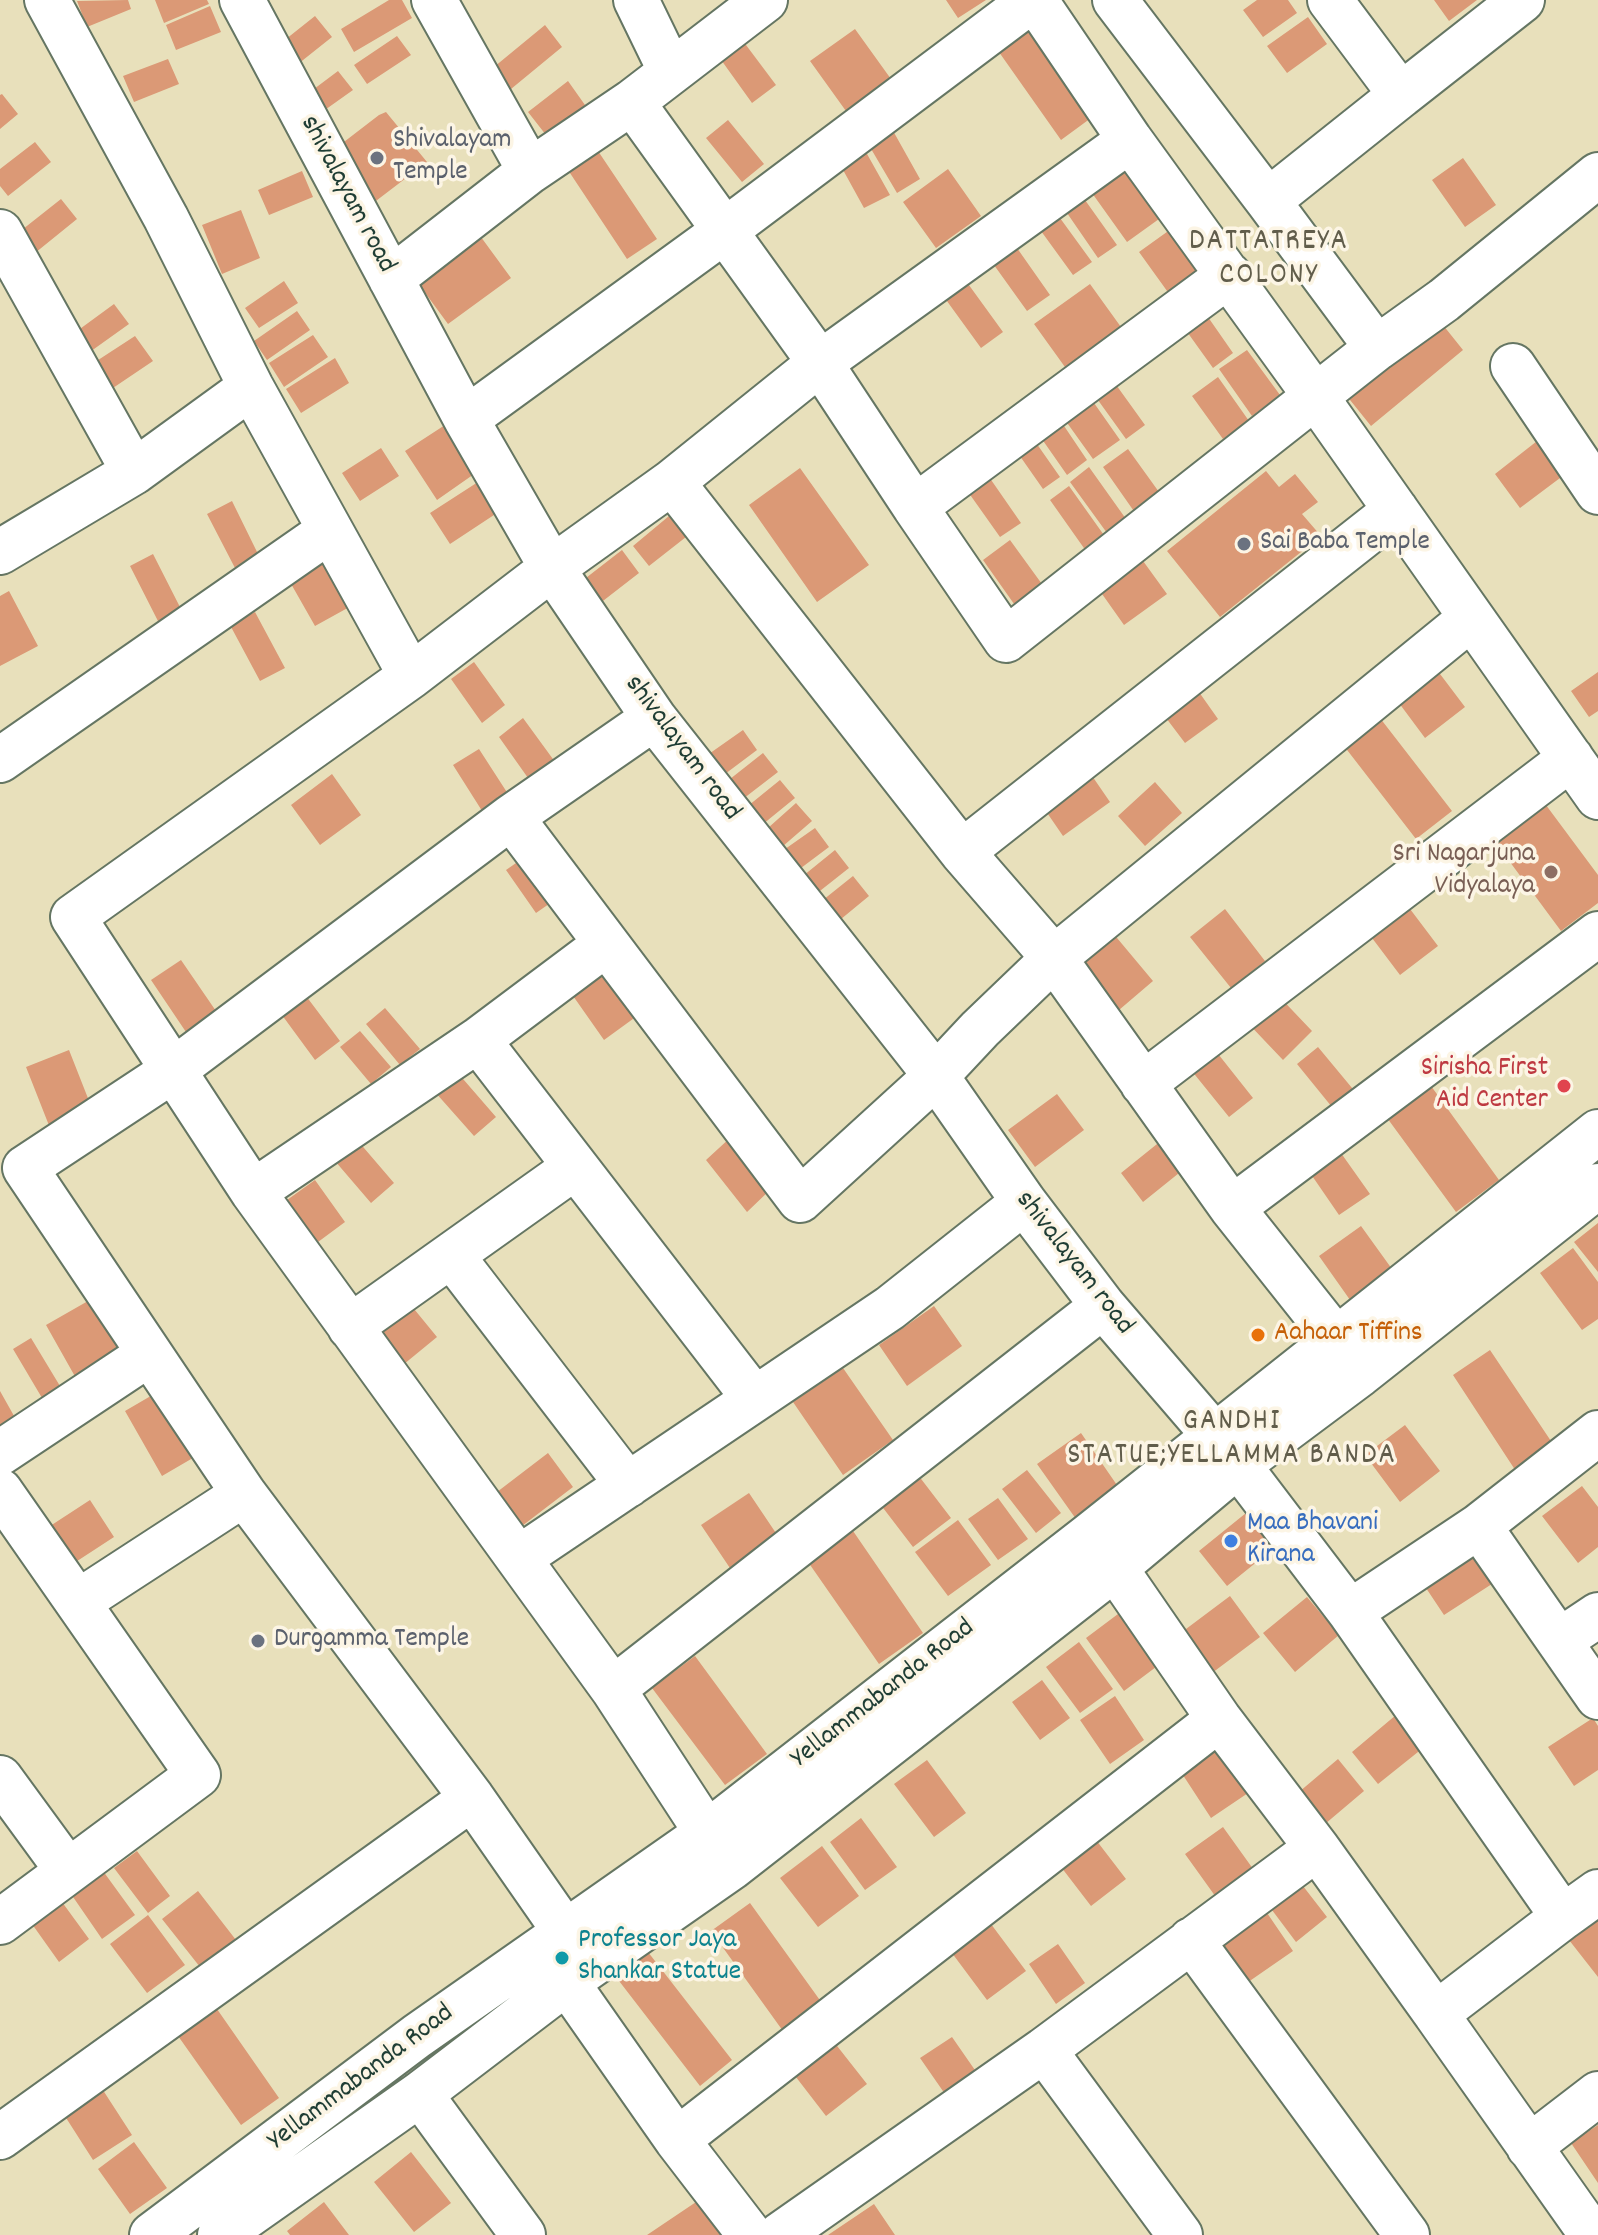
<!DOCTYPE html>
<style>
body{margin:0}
canvas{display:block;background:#e8e0bb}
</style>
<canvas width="1598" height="2235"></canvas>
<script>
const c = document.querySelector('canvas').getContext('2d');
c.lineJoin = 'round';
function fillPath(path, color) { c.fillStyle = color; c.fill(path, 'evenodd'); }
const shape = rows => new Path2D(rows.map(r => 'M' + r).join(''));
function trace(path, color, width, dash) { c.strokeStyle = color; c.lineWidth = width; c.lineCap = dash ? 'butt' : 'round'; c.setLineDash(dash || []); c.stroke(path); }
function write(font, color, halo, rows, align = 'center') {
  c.font = font + ' Dekko,sans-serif'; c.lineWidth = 7; c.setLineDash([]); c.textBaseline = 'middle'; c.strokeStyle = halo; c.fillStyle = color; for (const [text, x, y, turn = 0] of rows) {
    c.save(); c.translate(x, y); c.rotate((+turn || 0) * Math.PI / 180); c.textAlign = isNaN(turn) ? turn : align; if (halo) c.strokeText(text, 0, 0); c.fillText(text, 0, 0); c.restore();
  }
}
const building = shape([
 [128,0,131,9,87,27,77,1],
 [155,0,207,0,209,4,164,23],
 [389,0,402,0,412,18,354,52,341,29],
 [946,0,986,0,958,18],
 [1257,0,1288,0,1297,13,1263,37,1243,10],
 [1434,0,1477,0,1449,21],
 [210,6,221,32,176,50,166,25],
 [315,16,332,37,293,68,276,47],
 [1308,17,1327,44,1287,73,1267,46],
 [545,25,562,47,511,89,494,67],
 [1024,25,1091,118,1061,140,994,45],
 [855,29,896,86,851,118,810,61],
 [737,33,776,85,752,103,714,50],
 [397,36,411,55,367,84,354,65],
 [168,59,179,84,134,102,123,76],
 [338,71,353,90,315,117,302,98],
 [568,81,585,105,546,135,528,112],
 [2,94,18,114,0,129,0,95],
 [386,112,427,162,368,207,327,155,379,115],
 [728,120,764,164,742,182,706,138],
 [892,129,920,179,897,193,867,142],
 [35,142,51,162,8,196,0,186,0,169],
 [862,145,890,195,864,208,837,159],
 [596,148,657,239,627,259,566,167],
 [1463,158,1496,205,1465,227,1432,180],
 [948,169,981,216,936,248,903,202],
 [1124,170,1159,219,1127,242,1092,193],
 [302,171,313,197,269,215,258,190],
 [61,199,77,219,35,253,18,233],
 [1085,200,1117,245,1098,258,1067,213],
 [241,210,260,258,222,274,202,225],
 [1060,218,1092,262,1073,275,1041,231],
 [1178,224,1214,274,1175,302,1139,252],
 [478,233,511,278,448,324,415,279],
 [1017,248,1050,295,1027,311,994,265],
 [284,281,298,303,259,328,245,308],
 [966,281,1003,332,981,348,944,297],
 [1090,284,1126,334,1070,374,1034,324],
 [114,304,129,324,87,354,73,334],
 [1201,307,1233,353,1213,368,1180,322],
 [297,311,310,330,267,360,254,341],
 [1439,320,1463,350,1371,426,1346,395],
 [313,335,328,357,284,387,269,363],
 [135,336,153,361,110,390,92,364],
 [1247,350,1280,395,1252,416,1219,369],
 [335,358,349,383,301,413,286,389],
 [1109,375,1145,425,1126,439,1090,389],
 [1218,377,1249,421,1223,439,1192,396],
 [1087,393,1120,440,1093,459,1060,413],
 [1058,417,1087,460,1067,475,1037,432],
 [445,425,477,472,437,500,405,451],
 [1546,434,1572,469,1520,508,1495,474],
 [1032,437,1060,477,1043,489,1015,449],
 [381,448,399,476,360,501,342,473],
 [1128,449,1164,499,1138,517,1103,467],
 [1089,467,1126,519,1107,533,1070,482],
 [800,468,869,565,817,602,749,505],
 [1266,471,1279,487,1295,474,1318,502,1302,514,1321,536,1220,617,1167,551],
 [987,474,1021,523,1000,537,966,489],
 [478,482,497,513,450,544,430,513],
 [1069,486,1106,538,1086,551,1050,500],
 [232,501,259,556,235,568,207,514],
 [669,516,686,537,649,566,633,546],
 [1010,540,1047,591,1019,611,983,560],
 [622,550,639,573,599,604,582,581],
 [325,553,353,605,315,626,286,575],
 [153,554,182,611,159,623,130,566],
 [1138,554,1167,594,1124,625,1095,584],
 [9,591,38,646,0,666,0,596],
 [255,612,285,668,260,681,230,625],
 [474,662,505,705,482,723,451,679],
 [1437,670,1465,707,1425,738,1396,699],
 [1598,672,1598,711,1589,717,1571,691],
 [1194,685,1218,719,1185,743,1160,710],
 [523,718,558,766,533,785,499,737],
 [1380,718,1452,811,1416,839,1344,746],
 [743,730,757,750,721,777,706,756],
 [479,749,510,797,484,814,453,765],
 [763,753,778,772,739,802,725,783],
 [1088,770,1110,802,1063,836,1041,804],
 [332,774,361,815,320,845,291,805],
 [780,780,795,798,757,829,743,810],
 [1155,782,1182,813,1145,846,1118,816],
 [1540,797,1598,875,1598,903,1561,931,1490,835],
 [796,803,812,821,775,853,759,836],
 [815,828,829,847,793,874,778,854],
 [835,850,849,868,811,898,798,880],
 [529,854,559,897,536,913,506,870],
 [853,876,869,896,835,924,818,904],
 [1404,901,1438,946,1400,975,1366,930],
 [1225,909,1265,961,1231,988,1190,937],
 [1107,926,1153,981,1119,1010,1073,956],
 [181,960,218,1014,188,1035,151,980],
 [615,962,648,1008,604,1040,571,993],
 [1274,991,1312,1031,1283,1060,1244,1019],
 [303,992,340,1041,315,1060,279,1011],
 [385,1008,420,1049,400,1065,366,1024],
 [360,1031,391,1067,371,1084,340,1047],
 [1211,1045,1253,1098,1229,1117,1187,1065],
 [1318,1047,1357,1094,1336,1112,1297,1064],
 [69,1050,93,1111,50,1128,26,1067],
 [457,1072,496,1117,474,1136,435,1092],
 [1426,1079,1499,1180,1456,1212,1382,1111],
 [1057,1094,1084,1130,1035,1167,1008,1130],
 [731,1137,771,1189,747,1212,706,1160],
 [1162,1140,1184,1169,1143,1202,1121,1173],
 [358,1141,394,1183,371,1203,335,1161],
 [1336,1146,1370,1194,1339,1215,1306,1167],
 [315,1180,345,1222,318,1242,287,1200],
 [1598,1223,1598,1272,1574,1242],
 [1361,1226,1397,1276,1355,1307,1319,1256],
 [1573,1248,1598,1282,1598,1319,1582,1330,1540,1273],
 [95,1297,126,1352,77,1380,46,1325],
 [410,1304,437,1337,398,1369,371,1336],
 [934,1306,962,1346,907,1386,879,1345],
 [31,1338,63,1391,45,1403,13,1349],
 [1490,1350,1561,1456,1523,1482,1453,1375],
 [843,1368,893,1440,843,1475,793,1402],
 [161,1390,198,1455,162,1476,125,1411],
 [0,1391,18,1423,0,1432],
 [1405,1425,1440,1471,1400,1502,1365,1455],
 [1081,1433,1119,1488,1076,1519,1037,1464],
 [548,1453,573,1487,522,1526,497,1492],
 [1027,1470,1061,1513,1036,1533,1002,1489],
 [915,1471,951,1518,913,1547,877,1500],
 [1582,1486,1598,1507,1598,1547,1578,1563,1542,1516],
 [749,1493,786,1548,738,1580,701,1525],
 [998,1498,1028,1539,998,1560,968,1519],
 [90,1500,114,1537,68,1567,44,1530],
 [1246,1513,1274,1548,1227,1586,1199,1551],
 [958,1520,991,1565,948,1596,915,1552],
 [851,1528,923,1633,879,1664,806,1559],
 [1473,1548,1495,1582,1444,1615,1422,1582],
 [1230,1596,1260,1637,1212,1673,1182,1632],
 [1307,1597,1339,1635,1295,1672,1263,1633],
 [1126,1608,1164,1661,1124,1691,1086,1638],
 [1079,1642,1113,1689,1080,1713,1046,1667],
 [695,1656,767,1754,725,1785,652,1688],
 [1042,1680,1070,1718,1040,1740,1012,1702],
 [1115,1696,1144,1740,1110,1764,1080,1720],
 [1396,1715,1423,1748,1378,1784,1352,1752],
 [1593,1718,1598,1726,1598,1770,1574,1786,1548,1747],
 [1219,1743,1251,1791,1211,1818,1179,1769],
 [1338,1759,1364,1791,1325,1824,1299,1792],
 [927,1760,966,1813,934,1837,894,1784],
 [861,1818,897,1867,865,1890,830,1842],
 [1223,1827,1256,1873,1218,1900,1185,1854],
 [1093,1836,1126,1879,1091,1906,1058,1863],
 [822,1846,859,1896,818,1927,780,1878],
 [137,1851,170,1896,148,1913,114,1868],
 [103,1871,135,1915,102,1939,71,1894],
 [1303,1886,1327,1917,1296,1942,1272,1910],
 [198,1891,236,1940,200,1967,162,1919],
 [62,1902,89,1939,59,1962,32,1924],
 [750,1903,827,2010,788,2038,711,1931],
 [1263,1907,1293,1951,1241,1987,1211,1943],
 [148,1915,185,1965,147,1993,110,1944],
 [1598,1917,1598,1977,1569,1940],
 [988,1920,1026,1971,987,2000,949,1949],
 [1058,1944,1085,1983,1056,2004,1029,1964],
 [648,1952,732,2060,700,2086,616,1977],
 [210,1999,279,2098,241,2125,171,2026],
 [830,2037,867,2084,826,2116,789,2068],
 [952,2037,986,2086,954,2107,920,2058],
 [99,2084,132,2135,93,2160,61,2110],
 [1598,2125,1598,2183,1571,2143],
 [134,2142,167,2188,130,2214,98,2169],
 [411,2152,451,2203,414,2232,374,2182],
 [699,2200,720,2235,647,2235],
 [324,2202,349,2235,290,2235,287,2231],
 [874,2204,895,2235,828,2235]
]);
const street = shape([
 [47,0,166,218,251,387,411,676],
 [242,0,466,419,552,568,654,718,936,1076,1024,1202,1103,1306,1226,1449,1350,1612],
 [434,0,530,171],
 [636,0,671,72],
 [1035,0,1130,140,1316,397,1598,797],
 [1115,0,1268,201,1401,95],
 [1330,0,1401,95,1522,0],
 [632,102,820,363,915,507],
 [1268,201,1377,348],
 [0,232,134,472],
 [1229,275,915,507,1006,640,1377,348,1444,300,1598,175],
 [391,279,530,171,632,102,765,0],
 [1513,366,1598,492],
 [466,419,723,232,1032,0],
 [672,482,962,852,1054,958,1232,1208,1336,1339],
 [0,552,134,472,251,387],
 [0,760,329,531],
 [511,817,800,1200,936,1076,980,1029,1054,958,1471,618],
 [962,852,1396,510],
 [478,1040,606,944],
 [1143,1084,1571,758],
 [253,1192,478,1040,754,1398],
 [1232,1208,1598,934],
 [452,1256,628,1485],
 [350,1327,575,1167],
 [0,1453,149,1354],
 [0,1491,198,1775,0,1922],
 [1479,1526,1559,1641],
 [519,1558,890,1308,1024,1202],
 [1115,1568,1219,1719,1317,1848,1436,2014],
 [78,1602,244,1494],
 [1598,1615,1559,1641,1598,1697],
 [613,1689,1103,1306],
 [0,1778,68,1871],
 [707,1833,613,1689,253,1192,73,917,411,676,552,568,672,482,820,363,1130,140],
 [1563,1917,1598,1892],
 [566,1933,472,1798,244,1494,25,1168,175,1069,511,817,654,718],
 [1191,1940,1407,2235],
 [551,1960,677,2140],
 [1044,2050,1180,2235],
 [420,2094,523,2235],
 [0,2137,472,1798],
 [1529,2147,1598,2094],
 [152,2235,417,2036,707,1833,1090,1535,1598,1132],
 [220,2235,420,2094,567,1982,732,1867,1115,1568,1238,1465,1360,1374,1598,1186],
 [750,2235,677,2140,1219,1719],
 [780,2235,1044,2050,1317,1848],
 [1592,2235,1436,2014,1563,1917,1350,1612,1479,1526,1598,1433]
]);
const markers = [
 [377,158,8,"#6b7280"],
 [1244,544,8,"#6b7280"],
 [1551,872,8,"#8d6e63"],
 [1564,1086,8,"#e0444e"],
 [1258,1335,8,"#e8710a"],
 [1231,1541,8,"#3f7fe0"],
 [258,1641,8,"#6b7280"],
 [562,1958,8,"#0f9aa8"]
];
const worshipNames = [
 ["Shivalayam",393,142],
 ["Temple",393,174],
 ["Sai Baba Temple",1260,544],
 ["Durgamma Temple",274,1641]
];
const streetNames = [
 ["shivalayam road",346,195,62],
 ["shivalayam road",681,749,53],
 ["shivalayam road",1073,1264,52],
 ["Yellammabanda Road",884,1695,-38],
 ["Yellammabanda Road",362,2079,-37]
];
const educationNames = [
 ["Sri Nagarjuna",1535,856],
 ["Vidyalaya",1535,888]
];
const healthNames = [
 ["Sirisha First",1548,1070],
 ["Aid Center",1548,1102]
];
const foodNames = [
 ["Aahaar Tiffins",1274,1335]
];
const shopNames = [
 ["Maa Bhavani",1247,1525],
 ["Kirana",1247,1557]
];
const cultureNames = [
 ["Professor Jaya",578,1942],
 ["Shankar Statue",578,1974]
];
const neighbourhoodNames = [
 ["DATTATREYA",1269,244],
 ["COLONY",1269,278],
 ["GANDHI",1232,1424],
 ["STATUE;YELLAMMA BANDA",1232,1458]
];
fillPath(building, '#db9976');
trace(street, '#657663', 48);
trace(street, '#fff', 44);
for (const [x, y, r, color] of markers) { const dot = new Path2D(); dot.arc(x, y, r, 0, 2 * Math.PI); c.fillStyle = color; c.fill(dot); trace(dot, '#fcf5e5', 3); }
write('28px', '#5b616d', '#fcf5e5', worshipNames, 'left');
write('28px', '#1f3d34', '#fcf5e5', streetNames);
write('28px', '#785e54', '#fcf5e5', educationNames, 'right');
write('28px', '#be3a42', '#fcf5e5', healthNames, 'right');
write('28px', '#c56008', '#fcf5e5', foodNames, 'left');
write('28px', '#366cbe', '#fcf5e5', shopNames, 'left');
write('28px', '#0d838f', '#fcf5e5', cultureNames, 'left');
c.letterSpacing = '2px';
write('30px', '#615d4b', '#fcf5e5', neighbourhoodNames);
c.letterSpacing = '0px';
</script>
